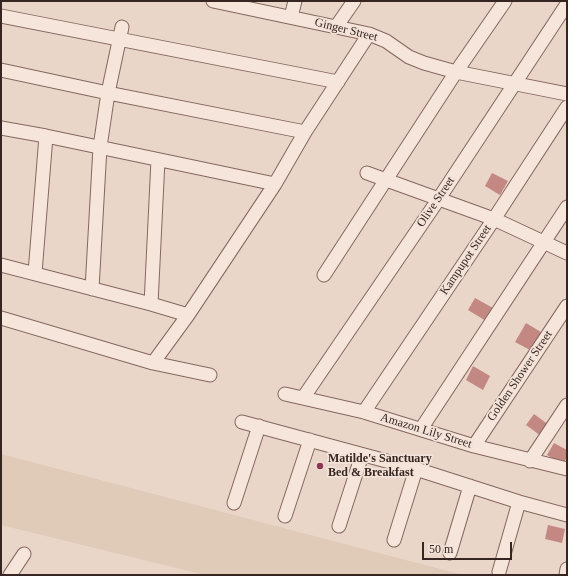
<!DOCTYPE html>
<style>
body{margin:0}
#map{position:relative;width:568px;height:576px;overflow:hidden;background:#ead5c9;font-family:Georgia,serif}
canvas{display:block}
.frame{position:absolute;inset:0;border:2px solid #372521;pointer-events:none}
.scale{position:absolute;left:422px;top:542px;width:90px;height:18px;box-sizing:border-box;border:2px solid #372521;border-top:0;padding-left:5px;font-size:12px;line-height:14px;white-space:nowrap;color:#372521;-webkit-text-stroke:3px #f2e2d8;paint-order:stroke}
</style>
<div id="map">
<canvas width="568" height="576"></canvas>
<div class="frame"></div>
<div class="scale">50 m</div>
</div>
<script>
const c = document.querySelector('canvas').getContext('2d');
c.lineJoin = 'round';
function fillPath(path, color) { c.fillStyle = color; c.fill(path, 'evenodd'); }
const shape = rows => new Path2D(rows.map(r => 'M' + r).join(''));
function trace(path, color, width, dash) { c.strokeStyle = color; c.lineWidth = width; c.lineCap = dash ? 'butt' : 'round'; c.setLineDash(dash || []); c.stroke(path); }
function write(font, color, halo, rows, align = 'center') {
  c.font = font + ' Georgia,serif'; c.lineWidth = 3.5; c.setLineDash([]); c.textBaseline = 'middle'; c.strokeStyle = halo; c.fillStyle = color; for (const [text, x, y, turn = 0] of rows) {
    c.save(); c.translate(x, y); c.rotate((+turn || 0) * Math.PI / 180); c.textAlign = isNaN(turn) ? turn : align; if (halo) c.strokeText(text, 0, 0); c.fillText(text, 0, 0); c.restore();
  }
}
const farmland = shape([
 [1,454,463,575,205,575,1,525]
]);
const building = shape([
 [492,173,508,181,500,195,485,186],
 [475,298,493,308,486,321,468,310],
 [526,323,541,332,530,350,515,342],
 [473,366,490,376,483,390,466,380],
 [534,414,549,425,541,436,526,425],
 [554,443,567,450,567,457,563,465,547,455],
 [548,525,565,529,562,543,545,539]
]);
const minor = shape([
 [213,1,369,34,386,41,409,57,424,63,456,72,567,94],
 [1,16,338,82],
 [291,17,295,1],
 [336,27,354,1],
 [1,70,108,93,305,132],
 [1,128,46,136,275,184],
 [367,173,494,219,567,253],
 [1,265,151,304,188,315],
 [35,273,46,136],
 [324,275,456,72,505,1],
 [92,289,100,147,108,93,122,27],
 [151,304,158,160],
 [1,318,153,363,210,375],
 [153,363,188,315,275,184,305,132,369,34],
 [285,394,364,412,474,446,567,469],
 [303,398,438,200,567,4],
 [364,412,494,219,567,107],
 [242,422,416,469,519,502,567,515],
 [421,429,567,207],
 [474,446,567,306],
 [530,461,567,405],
 [234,503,259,426],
 [285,516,310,440],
 [339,526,362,455],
 [394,540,416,469],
 [450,553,470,486],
 [499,572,519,502],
 [10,575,24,554],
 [566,575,567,569]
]);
const markers = [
 [320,466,4,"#8e3653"]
];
const streetNames = [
 ["Ginger Street",346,30,14],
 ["Olive Street",436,202,-56],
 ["Kampupot Street",466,260,-56],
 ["Golden Shower Street",520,376,-56],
 ["Amazon Lily Street",426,431,17]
];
const poiNames = [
 ["Matilde's Sanctuary",328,459],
 ["Bed & Breakfast",328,473]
];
fillPath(farmland, '#dfcbb7');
fillPath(building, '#c48883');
trace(minor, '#85675f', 15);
trace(minor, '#f6e5db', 13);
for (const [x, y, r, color] of markers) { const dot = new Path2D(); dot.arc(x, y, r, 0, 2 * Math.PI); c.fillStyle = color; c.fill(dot); trace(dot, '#f2e2d8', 1.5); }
write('12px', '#372521', '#f2e2d8', streetNames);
write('bold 12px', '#372521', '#f2e2d8', poiNames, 'left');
</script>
